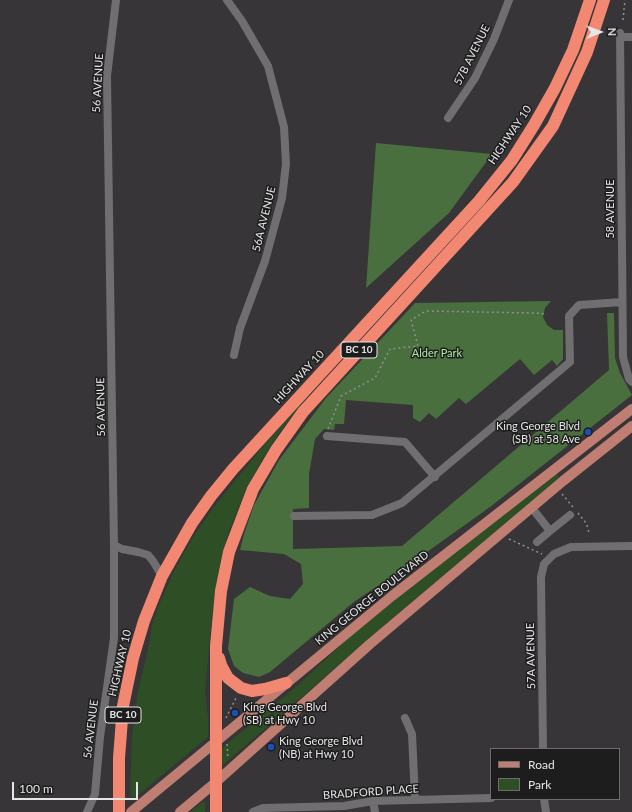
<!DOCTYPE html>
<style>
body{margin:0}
#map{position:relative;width:632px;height:812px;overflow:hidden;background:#373537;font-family:Lato,sans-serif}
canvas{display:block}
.legend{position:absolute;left:490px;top:748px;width:130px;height:52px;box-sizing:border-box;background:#1d1d1e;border:1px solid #6e6d6e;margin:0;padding:5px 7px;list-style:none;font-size:12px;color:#e7e6e7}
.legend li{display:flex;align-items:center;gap:8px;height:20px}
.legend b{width:20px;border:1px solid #6e6d6e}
.north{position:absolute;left:580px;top:12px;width:40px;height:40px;-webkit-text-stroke:3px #1d1d1e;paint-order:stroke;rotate:89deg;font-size:11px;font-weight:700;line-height:16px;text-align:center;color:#e7e6e7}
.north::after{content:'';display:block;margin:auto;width:14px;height:18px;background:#e7e6e7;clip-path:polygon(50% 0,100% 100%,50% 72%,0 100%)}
.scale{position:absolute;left:12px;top:782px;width:126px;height:18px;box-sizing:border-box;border:2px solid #e7e6e7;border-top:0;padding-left:5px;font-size:12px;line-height:14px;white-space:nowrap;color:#e7e6e7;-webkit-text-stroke:3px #1d1d1e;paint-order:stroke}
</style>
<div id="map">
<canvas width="632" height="812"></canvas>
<ul class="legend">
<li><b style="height:5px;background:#bf7e71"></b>Road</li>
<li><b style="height:11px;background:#2e4e26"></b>Park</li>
</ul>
<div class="north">N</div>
<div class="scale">100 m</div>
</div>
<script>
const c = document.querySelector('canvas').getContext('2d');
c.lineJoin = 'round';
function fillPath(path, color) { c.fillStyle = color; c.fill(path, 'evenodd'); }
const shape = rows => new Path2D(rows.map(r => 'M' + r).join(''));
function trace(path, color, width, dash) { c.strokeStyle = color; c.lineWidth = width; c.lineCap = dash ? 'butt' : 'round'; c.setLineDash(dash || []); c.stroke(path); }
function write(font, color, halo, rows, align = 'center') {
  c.font = font + ' Lato,sans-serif'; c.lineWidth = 3; c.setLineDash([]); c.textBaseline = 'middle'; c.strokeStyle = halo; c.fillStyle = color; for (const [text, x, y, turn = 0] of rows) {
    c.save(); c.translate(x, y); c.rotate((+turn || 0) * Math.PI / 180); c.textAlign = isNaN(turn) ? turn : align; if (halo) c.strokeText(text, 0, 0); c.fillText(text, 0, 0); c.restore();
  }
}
const green = shape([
 [314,389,279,433,259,465,245,492,229,531,221,558,212,615,205,692,208,718,208,737,132,800,130,793,132,739,137,696,149,644,152,625,158,607,175,569,193,537,213,508,264,445],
 [556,472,560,479,411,602,222,766,222,748,298,685,355,632],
 [203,801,205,802,205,812,190,812]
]);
const forest = shape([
 [376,143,492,154,449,213,366,288],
 [551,301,545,308,543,317,547,325,554,330,563,330,563,359,557,366,552,360,534,375,520,359,466,404,459,398,436,419,429,413,420,422,413,418,413,405,346,400,344,424,335,424,334,430,324,429,315,439,309,474,309,508,293,509,293,549,402,546,609,370,607,313,614,313,615,358,620,373,632,395,490,507,399,572,355,601,270,672,259,677,243,673,234,666,228,649,234,599,250,587,270,596,290,599,303,584,301,564,284,554,240,550,244,534,254,505,279,460,326,398,415,303]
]);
const path = shape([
 [623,20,625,0],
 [328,429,341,396,375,378,390,349,418,346,411,320,426,311,534,313,547,314],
 [562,494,573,507],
 [578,513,586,523,588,528,589,534],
 [509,539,542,554],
 [226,718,237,696],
 [227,744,228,758]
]);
const minor = shape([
 [227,0,242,21,268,66,284,127,286,164,282,198,265,261,240,328,234,355],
 [620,33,623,357,629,379,632,382],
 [620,37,632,37],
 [448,118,475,78,494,39,509,0],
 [327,436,405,442,435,477],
 [532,508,550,531,537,542],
 [294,516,372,515,402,503,570,362,569,316,579,305,622,302],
 [550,531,570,515],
 [114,545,122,549,138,552,148,555,153,561,162,576],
 [405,718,412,734,415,799],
 [543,749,541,577,544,564,554,554,571,547,632,546],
 [544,799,546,812],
 [373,801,375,812],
 [87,812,95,794,100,737,114,638,114,545,107,76,116,0],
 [253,812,263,808,344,806,373,801,491,798]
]);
const major = shape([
 [131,812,392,596,632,409],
 [180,812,216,782,370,644,563,481,632,426]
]);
const highway = shape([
 [219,658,221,665,228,678,241,688,252,691,265,689,286,683],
 [119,812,119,758,123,706,133,658,144,621,162,576,192,523,211,496,233,469,479,201,512,160,534,125,555,88,573,50,590,0],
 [216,812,216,646,221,591,229,552,253,489,276,450,303,412,513,182,553,126,587,52,604,0]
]);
const markers = [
 [588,432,4,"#1a4fb4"],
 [235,713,4,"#1a4fb4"],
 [271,747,4,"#1a4fb4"]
];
const shields = [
 [359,350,36],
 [123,715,36]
];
const shieldNames = [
 ["BC 10",359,350],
 ["BC 10",123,715]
];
const streetNames = [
 ["57B AVENUE",472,55,-63],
 ["56 AVENUE",98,83,-87],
 ["HIGHWAY 10",510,135,-56],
 ["58 AVENUE",610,209,-90],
 ["56A AVENUE",264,219,-76],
 ["HIGHWAY 10",299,377,-47],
 ["56 AVENUE",101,407,-91],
 ["KING GEORGE BOULEVARD",372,598,-39],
 ["57A AVENUE",531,656,-91],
 ["HIGHWAY 10",120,663,-77],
 ["56 AVENUE",91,729,-83],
 ["BRADFORD PLACE",371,792,-4]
];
const parkNames = [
 ["Alder Park",437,353]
];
const poiNames = [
 ["King George Blvd",580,426,"right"],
 ["(SB) at 58 Ave",580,439,"right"],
 ["King George Blvd",243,707],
 ["(SB) at Hwy 10",243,720],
 ["King George Blvd",279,741],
 ["(NB) at Hwy 10",279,754]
];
fillPath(green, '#2e4e26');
fillPath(forest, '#496f3f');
trace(path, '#919091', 1.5, [2, 3]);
trace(minor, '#706e70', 8);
trace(major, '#bf7e71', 10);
trace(highway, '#f38872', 12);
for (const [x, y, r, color] of markers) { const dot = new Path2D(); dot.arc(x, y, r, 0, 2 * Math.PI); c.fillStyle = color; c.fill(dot); trace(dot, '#1d1d1e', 1.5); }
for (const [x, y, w] of shields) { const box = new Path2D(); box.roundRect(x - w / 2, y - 8, w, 16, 3); c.fillStyle = '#1d1d1e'; c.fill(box); trace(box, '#e7e6e7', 1); }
write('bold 10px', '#e7e6e7', null, shieldNames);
write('11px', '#e7e6e7', '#1d1d1e', streetNames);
write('11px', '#afeaa1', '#1d1d1e', parkNames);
write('11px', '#e7e6e7', '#1d1d1e', poiNames, 'left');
</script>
